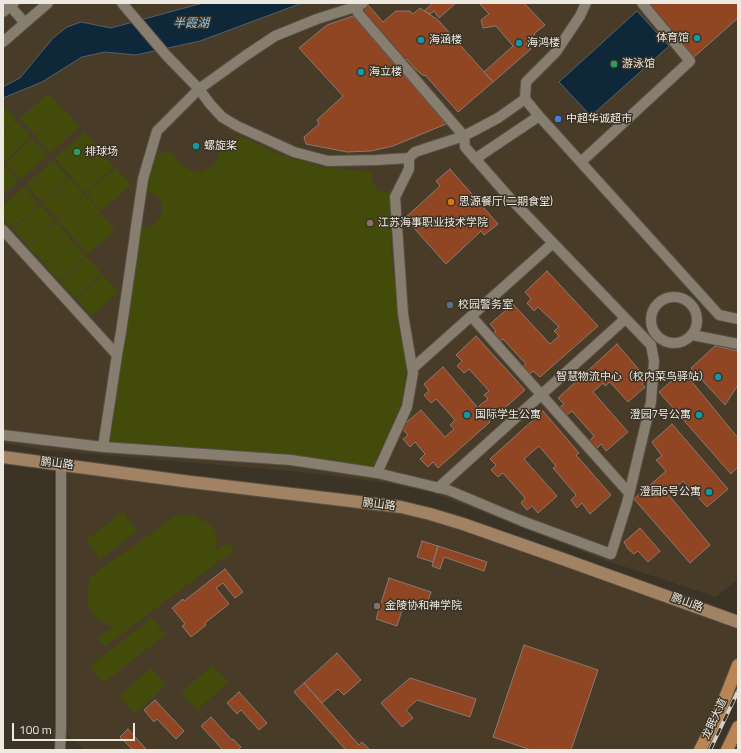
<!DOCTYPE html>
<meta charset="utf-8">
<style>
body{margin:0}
#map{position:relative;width:741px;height:753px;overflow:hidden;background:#3b3326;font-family:"Titillium Web",sans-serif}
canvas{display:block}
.frame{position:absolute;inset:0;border:4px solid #ede8e0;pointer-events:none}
.scale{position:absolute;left:12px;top:723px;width:123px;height:18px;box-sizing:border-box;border:2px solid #ede8e0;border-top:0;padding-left:5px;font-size:12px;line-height:14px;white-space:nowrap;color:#ede8e0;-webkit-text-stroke:3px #3b3326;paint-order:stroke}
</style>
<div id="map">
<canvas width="741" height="753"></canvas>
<div class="frame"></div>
<div class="scale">100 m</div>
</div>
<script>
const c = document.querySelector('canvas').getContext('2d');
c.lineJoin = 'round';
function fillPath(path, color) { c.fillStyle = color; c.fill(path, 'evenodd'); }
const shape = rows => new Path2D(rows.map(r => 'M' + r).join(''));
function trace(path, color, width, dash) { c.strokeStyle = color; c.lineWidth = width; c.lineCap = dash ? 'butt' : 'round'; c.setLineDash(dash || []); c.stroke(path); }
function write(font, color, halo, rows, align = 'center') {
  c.font = font + ' "Titillium Web","Noto Sans SC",sans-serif'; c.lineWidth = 3; c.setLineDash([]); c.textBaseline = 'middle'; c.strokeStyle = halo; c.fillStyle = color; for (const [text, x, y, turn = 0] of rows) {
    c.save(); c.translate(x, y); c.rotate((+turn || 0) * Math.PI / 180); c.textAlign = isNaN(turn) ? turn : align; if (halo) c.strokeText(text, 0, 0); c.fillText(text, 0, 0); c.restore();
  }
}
const built = shape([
 [3,3,738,3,738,574,736,581,716,597,607,561,434,493,388,483,302,472,44,450,3,443],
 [61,465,401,507,738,622,738,664,700,750,85,750,61,729]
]);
const green = shape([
 [49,93,64,110,35,135,20,118],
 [3,106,16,120,3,132],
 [65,110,79,127,50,153,35,136],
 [16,121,31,137,4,162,3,160,3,133],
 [84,132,99,149,70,175,55,158],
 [242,137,283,156,324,167,371,172,372,180,375,187,379,191,385,192,392,191,391,257,407,369,400,408,373,466,298,457,203,449,108,443,141,228,147,228,155,224,161,216,163,206,157,196,146,190,156,154,171,151,177,161,189,170,198,173,213,166,219,156,218,141],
 [32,139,47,155,20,180,5,163],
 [100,150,114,167,85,192,70,175],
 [53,160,68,177,41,201,26,185],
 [3,165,18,181,3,195],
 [116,168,131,185,101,211,86,193],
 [69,178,84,194,57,219,42,202],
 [24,187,39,204,12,228,3,218,3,206],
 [85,195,100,212,73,237,57,220],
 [40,205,55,221,28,246,13,229],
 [100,213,115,229,88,254,73,237],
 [56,222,71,239,44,263,28,247],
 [71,240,86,256,59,281,44,264],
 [87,257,102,274,75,298,60,282],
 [103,275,118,291,91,316,76,299],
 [123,512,137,531,100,559,86,540],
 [180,513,183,516,194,515,208,523,215,531,217,539,216,551,228,543,234,550,104,647,98,638,114,626,108,625,98,619,92,612,88,604,88,594,89,582,91,576],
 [152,618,165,635,103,683,90,666],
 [212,665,228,682,197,710,181,693],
 [151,668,166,685,135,714,119,696]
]);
const water = shape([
 [203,3,302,3,200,41,136,55,105,52,82,57,42,82,3,98,3,87,20,78,53,38,67,27,81,22,111,28,203,3],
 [637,11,669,46,591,116,559,82,637,11]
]);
const building = shape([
 [433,3,456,3,439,18,434,11,430,14,424,11,433,3],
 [479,3,524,3,545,25,535,33,531,41,526,44,531,49,493,82,484,72,513,46,496,26,483,28,481,20,489,14,479,3],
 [648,3,738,3,738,18,694,57,648,3],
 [368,5,383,22,396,11,410,11,413,14,420,8,438,20,493,82,458,112,425,75,424,76,414,68,407,59,404,62,360,13,368,5],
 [353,16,446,124,393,146,371,151,347,152,306,144,304,137,319,124,317,120,343,96,299,48,327,25,353,16],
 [450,169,498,224,484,235,481,231,446,264,405,218,440,186,436,181,450,169],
 [547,271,598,326,540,377,533,371,528,376,521,368,526,364,503,339,498,343,491,335,496,331,490,324,513,304,550,344,559,336,554,331,559,327,538,307,534,311,527,303,531,299,525,292,547,271],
 [476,336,525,390,491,420,479,406,488,399,484,395,489,391,469,369,464,373,457,366,462,361,456,355,476,336],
 [617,344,647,379,642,384,645,387,628,402,610,382,605,386,603,383,593,392,628,432,606,451,601,444,596,449,589,441,594,436,572,411,565,416,559,408,564,404,558,398,617,344],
 [715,346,738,351,738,385,725,405,691,368,715,346],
 [443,367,490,422,438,468,433,462,428,467,420,459,425,454,415,442,410,447,403,439,408,435,401,427,421,410,445,437,454,429,450,425,455,420,436,399,431,403,424,395,429,391,424,384,443,367],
 [683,371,738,438,738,467,731,474,659,392,683,371],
 [543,411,579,453,576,455,611,495,590,514,582,503,577,508,571,500,576,495,553,468,556,466,539,446,524,459,557,496,538,513,532,506,527,510,521,503,525,498,503,473,498,477,491,470,496,465,490,459,543,411],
 [672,424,728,489,707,507,683,481,668,494,710,545,690,563,634,499,666,471,656,460,662,456,652,442,672,424],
 [640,528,660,551,648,562,638,551,634,554,628,549,624,542,640,528],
 [422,541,438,546,433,562,417,557,422,541],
 [438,546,487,562,484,571,444,557,440,569,432,566,438,546],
 [225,569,243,592,235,598,223,583,216,588,229,604,205,623,206,625,191,637,182,626,185,624,172,608,183,599,184,601,225,569],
 [389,578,431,592,425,610,404,604,397,626,376,619,389,578],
 [524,645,598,670,571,750,531,750,493,737,524,645],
 [337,653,361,680,344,695,338,689,322,703,304,683,337,653],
 [410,678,476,699,470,717,417,700,406,710,413,718,402,727,381,703,410,678],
 [304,683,359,745,362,742,370,750,346,750,294,692,304,683],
 [239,692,267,723,259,730,241,710,237,714,227,703,239,692],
 [155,700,184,731,176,739,157,719,154,722,144,710,155,700],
 [211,717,232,740,233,739,241,747,238,750,226,750,225,749,223,750,201,726,211,717],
 [128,729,147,750,133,750,120,737,128,729]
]);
const street = shape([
 [10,6,25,23],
 [358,6,358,13,464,136,498,118,525,99,526,82,556,52,580,16,586,3],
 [3,12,14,3],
 [3,42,48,3],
 [525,99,539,116,719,315,738,319],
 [475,159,539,116],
 [581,162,690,61,642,3],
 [3,230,117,355,103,447,3,435],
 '651 320a23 23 0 1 1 46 0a23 23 0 1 1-46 0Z',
 [471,316,629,493],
 [692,335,738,344],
 [117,355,121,332,132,256,136,227,143,179,157,131,199,89,245,56,275,36,317,19,358,6,363,3],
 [413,368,553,243],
 [103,447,291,460,377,473,448,490,522,521,611,554,627,503,651,402,654,361,651,345,508,196,465,147,464,136,415,152,409,158,377,160,328,161,294,152,237,126,222,117,210,104,199,89,166,55,122,3],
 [377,473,407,407,413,373,403,314,395,197,409,169,409,158],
 [438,488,625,319],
 [60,750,61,729,61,465]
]);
const secondary = shape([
 [3,457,191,482,401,507,430,514,463,524,560,558,738,622]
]);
const primary = shape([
 [700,750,719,713,738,665],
 [727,750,738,727]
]);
const rail = shape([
 [710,750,738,691]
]);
const markers = [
 [697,38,4,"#0f9aa8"],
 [421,40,4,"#0f9aa8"],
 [519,43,4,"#0f9aa8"],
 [614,64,4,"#2e9e5b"],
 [361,72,4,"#0f9aa8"],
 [558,119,4,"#3f7fe0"],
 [196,146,4,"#0f9aa8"],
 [77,152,4,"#2e9e5b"],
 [451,202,4,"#e8710a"],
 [370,223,4,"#8d6e63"],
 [450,305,4,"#5c6f8a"],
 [718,377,4,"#0f9aa8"],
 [467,415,4,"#0f9aa8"],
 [699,415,4,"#0f9aa8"],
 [709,492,4,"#0f9aa8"],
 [377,606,4,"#8d6e63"]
];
const poiNames = [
 ["体育馆",689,38,"right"],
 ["海涵楼",429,40],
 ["海鸿楼",527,43],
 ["游泳馆",622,64],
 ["海立楼",369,72],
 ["中超华诚超市",566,119],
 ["螺旋桨",204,146],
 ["排球场",85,152],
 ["思源餐厅(二期食堂)",459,202],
 ["江苏海事职业技术学院",378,223],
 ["校园警务室",458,305],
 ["智慧物流中心（校内菜鸟驿站）",710,377,"right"],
 ["国际学生公寓",475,415],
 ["澄园7号公寓",691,415,"right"],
 ["澄园6号公寓",701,492,"right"],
 ["金陵协和神学院",385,606]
];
const streetNames = [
 ["鹏山路",57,464,7],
 ["鹏山路",379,505,7],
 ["鹏山路",687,603,20],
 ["龙眠大道",715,719,-65]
];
const waterNames = [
 ["半霞湖",191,24]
];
fillPath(built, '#483c29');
fillPath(green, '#424b09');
fillPath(water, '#0e2739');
trace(water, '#51616b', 1);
fillPath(building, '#904523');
trace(building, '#8a7972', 1);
trace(street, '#575045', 12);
trace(secondary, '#575045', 14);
trace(primary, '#575045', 14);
trace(street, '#887e70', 10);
trace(secondary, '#a18262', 12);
trace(primary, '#b98554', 12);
trace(rail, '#d5cfc7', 4);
trace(rail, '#3b3326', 2.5, [8]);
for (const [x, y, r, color] of markers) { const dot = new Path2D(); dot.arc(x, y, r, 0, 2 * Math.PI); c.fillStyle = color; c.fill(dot); trace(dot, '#3b3326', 1.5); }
write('11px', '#ede8e0', '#3b3326', poiNames, 'left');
write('11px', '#ede8e0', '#3b3326', streetNames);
write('italic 12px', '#8ec8f3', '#3b3326', waterNames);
</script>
